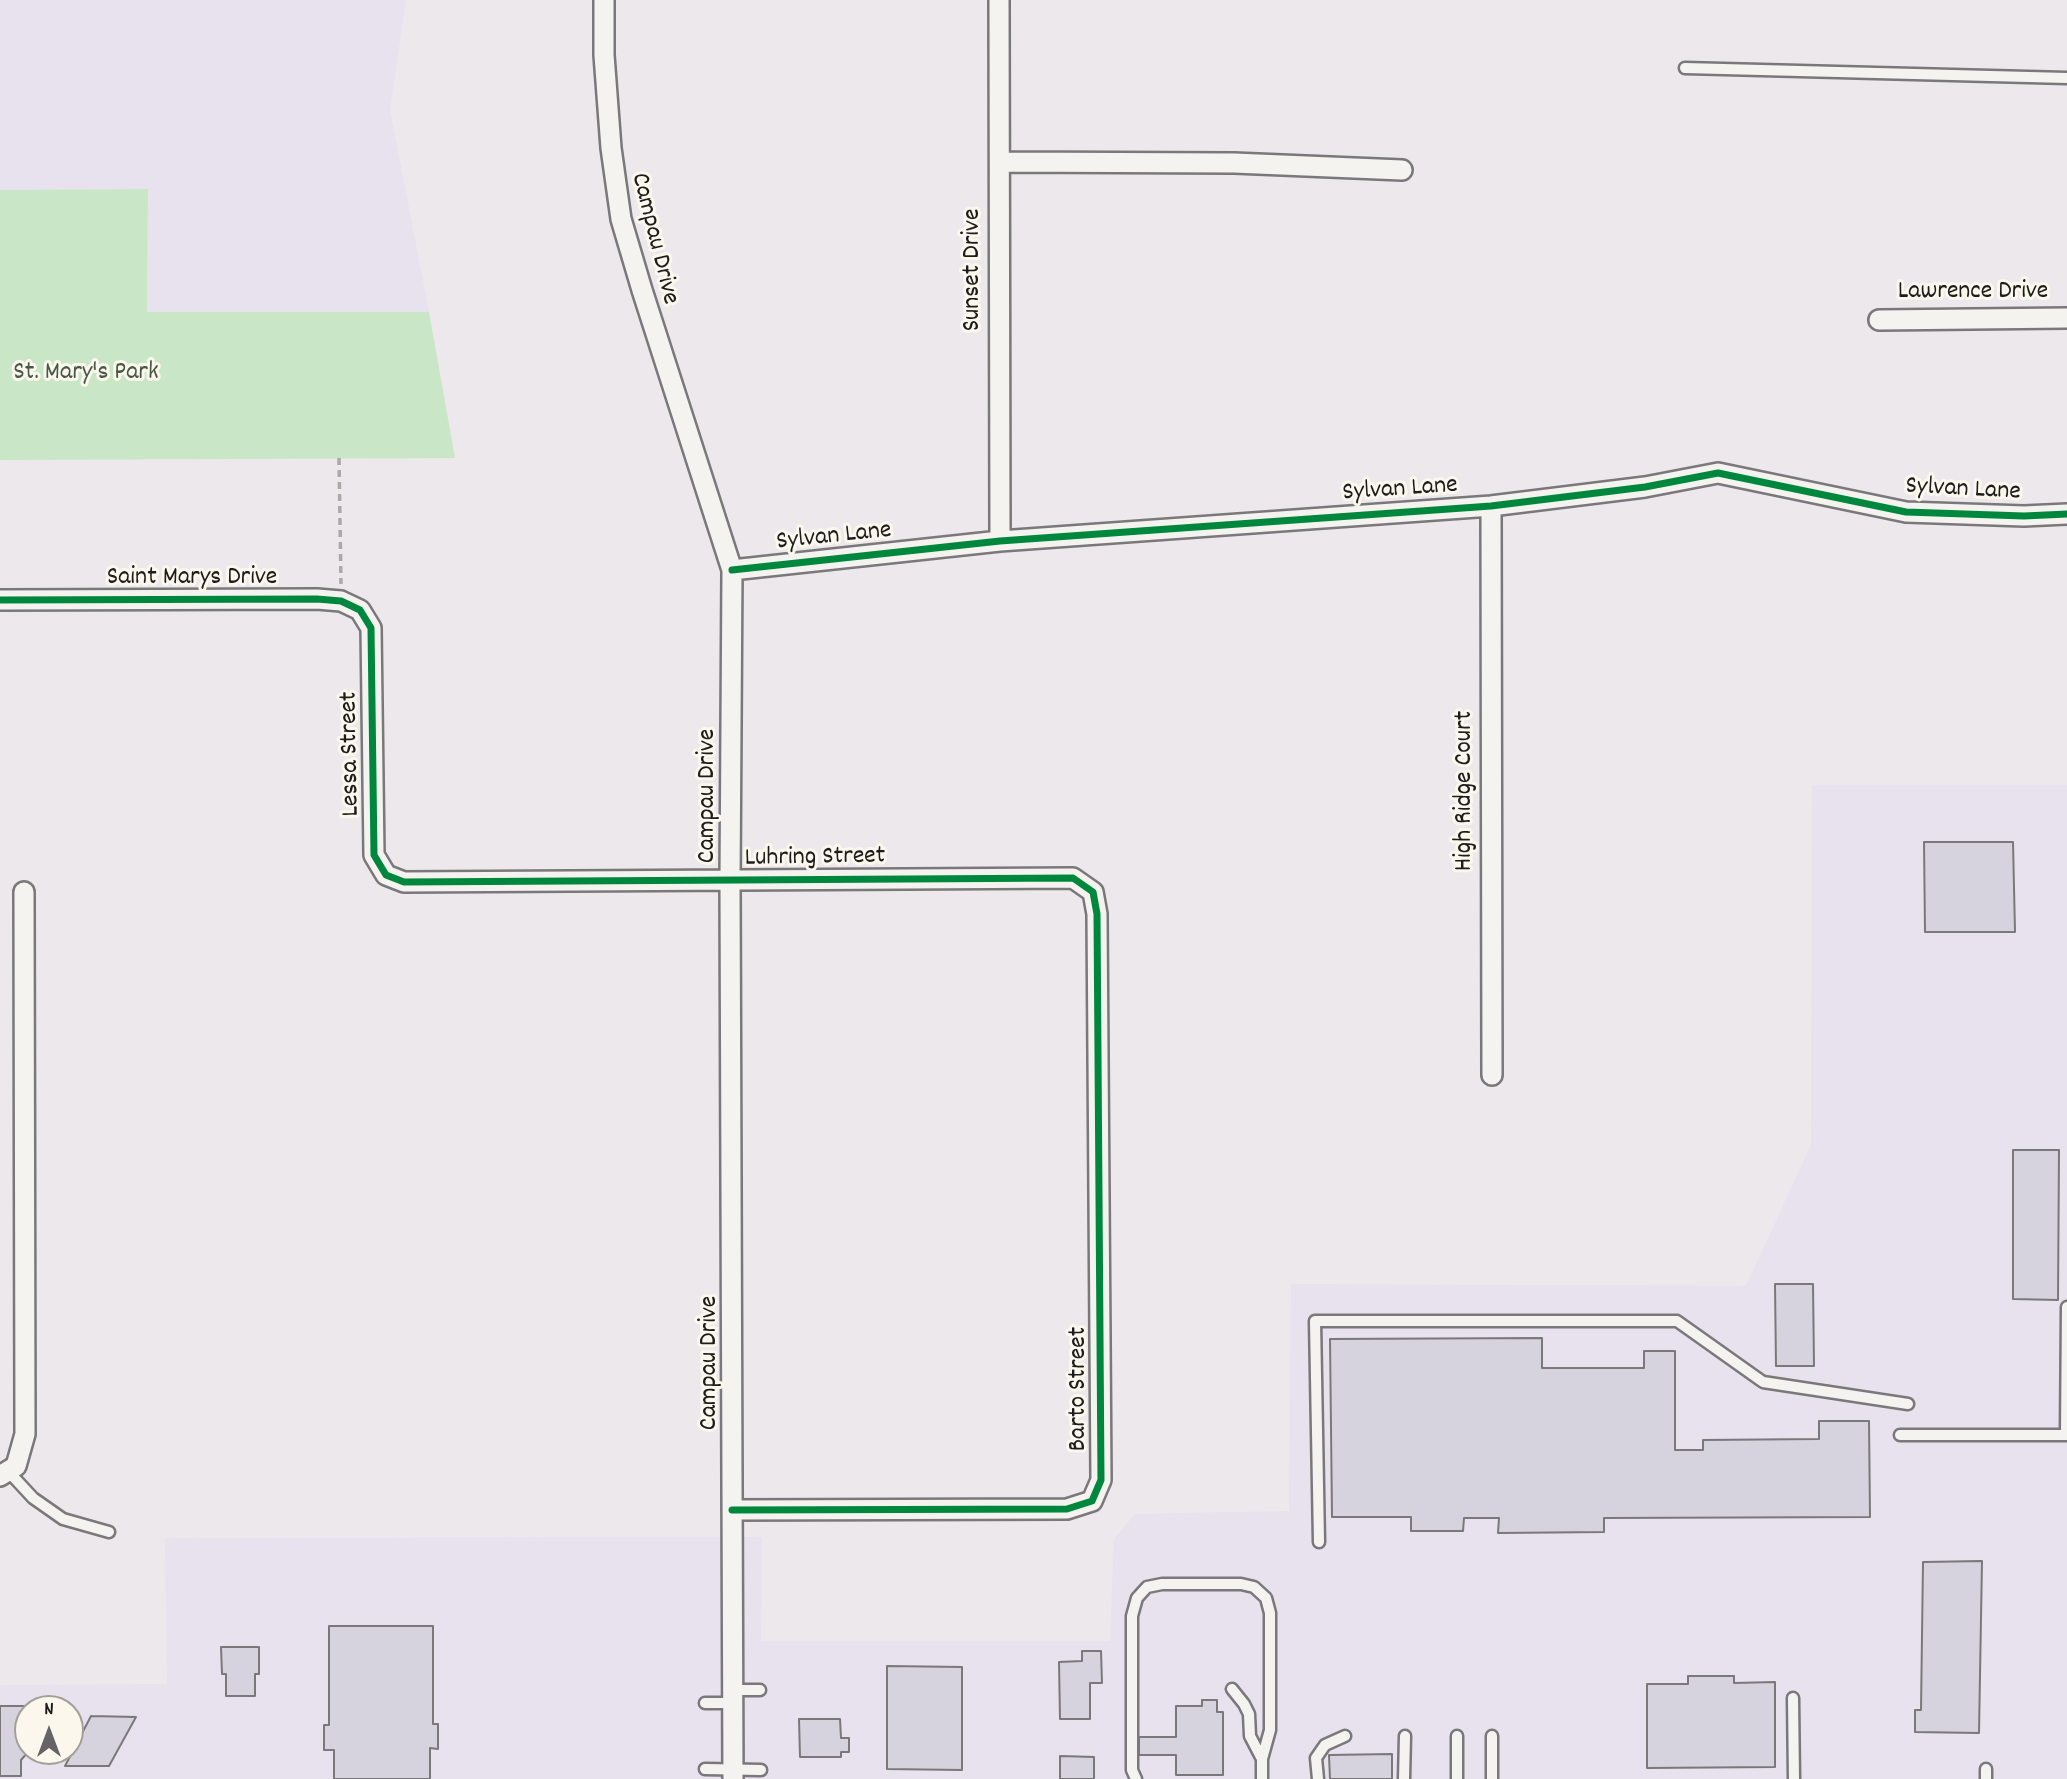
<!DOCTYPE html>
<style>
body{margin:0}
#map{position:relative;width:2067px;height:1779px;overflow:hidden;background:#ece8ec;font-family:Dekko,sans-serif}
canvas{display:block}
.north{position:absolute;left:14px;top:1695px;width:70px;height:70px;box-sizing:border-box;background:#fbf7ec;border:2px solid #a29f99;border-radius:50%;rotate:0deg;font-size:19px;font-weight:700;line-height:28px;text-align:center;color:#1c1c1c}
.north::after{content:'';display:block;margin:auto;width:24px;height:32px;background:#656365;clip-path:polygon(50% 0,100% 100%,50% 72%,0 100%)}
</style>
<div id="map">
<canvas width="2067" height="1779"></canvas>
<div class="north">N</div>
</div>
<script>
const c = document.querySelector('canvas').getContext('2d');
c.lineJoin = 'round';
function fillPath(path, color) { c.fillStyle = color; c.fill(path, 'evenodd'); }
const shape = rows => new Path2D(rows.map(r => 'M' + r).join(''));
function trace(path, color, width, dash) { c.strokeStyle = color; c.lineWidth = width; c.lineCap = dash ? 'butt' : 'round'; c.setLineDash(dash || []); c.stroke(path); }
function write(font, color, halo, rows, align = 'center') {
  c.font = font + ' Dekko,sans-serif'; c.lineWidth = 6; c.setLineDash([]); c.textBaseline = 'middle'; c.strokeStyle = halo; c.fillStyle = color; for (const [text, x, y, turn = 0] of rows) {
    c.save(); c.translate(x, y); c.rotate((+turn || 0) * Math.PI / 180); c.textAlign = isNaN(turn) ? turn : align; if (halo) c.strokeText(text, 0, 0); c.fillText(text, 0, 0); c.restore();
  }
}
const built = shape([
 [0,0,406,0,390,110,429,312,147,312,148,189,0,190],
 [1812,785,2067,785,2067,1779,0,1779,0,1685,167,1684,165,1538,762,1537,761,1641,1110,1641,1114,1539,1135,1514,1289,1511,1291,1284,1746,1286,1811,1145],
 [28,1709,70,1709,70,1751,28,1751]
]);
const green = shape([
 [148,189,147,312,429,312,455,458,0,460,0,190]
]);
const building = shape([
 [1924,842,2013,842,2015,932,1925,932,1924,842],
 [2013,1150,2059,1150,2058,1300,2013,1299,2013,1150],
 [1775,1284,1813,1284,1814,1366,1776,1366,1775,1284],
 [1542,1338,1542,1368,1644,1368,1644,1351,1675,1351,1675,1450,1703,1450,1703,1440,1819,1439,1819,1421,1869,1421,1870,1517,1604,1518,1604,1532,1498,1533,1499,1518,1464,1518,1463,1531,1411,1531,1411,1517,1332,1517,1330,1339,1542,1338],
 [1982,1561,1979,1733,1915,1732,1915,1710,1921,1710,1923,1562,1982,1561],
 [329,1626,433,1626,433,1724,438,1724,438,1749,430,1748,430,1779,334,1779,334,1750,324,1750,324,1725,329,1725,329,1626],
 [221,1647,259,1647,259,1674,255,1674,255,1696,226,1696,226,1674,222,1674,221,1647],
 [1082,1651,1101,1651,1102,1683,1090,1683,1090,1719,1060,1719,1059,1662,1082,1661,1082,1651],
 [887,1666,962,1667,962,1770,887,1769,887,1666],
 [1688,1676,1734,1676,1734,1683,1775,1682,1775,1767,1647,1768,1647,1684,1688,1684,1688,1676],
 [1202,1700,1217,1700,1217,1712,1223,1712,1223,1775,1176,1775,1176,1755,1139,1755,1139,1737,1176,1737,1176,1706,1202,1706,1202,1700],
 [0,1706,28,1706,28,1752,21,1760,21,1776,0,1776,0,1706],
 [91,1716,136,1717,109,1766,65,1766,91,1716],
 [799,1719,840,1719,841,1738,849,1738,849,1752,841,1752,841,1757,800,1757,799,1719],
 [1392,1754,1392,1779,1330,1779,1329,1755,1392,1754],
 [1060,1756,1094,1757,1094,1779,1060,1779,1060,1756]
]);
const path = shape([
 [339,458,341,584]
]);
const service = shape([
 [1685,68,2067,78],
 [1900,1435,2067,1435],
 [2066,1435,2067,1307],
 [8,1471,33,1498,63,1519,109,1532],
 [1319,1542,1315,1321,1677,1321,1763,1382,1908,1404],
 [1232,1689,1244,1704,1249,1714,1250,1736,1262,1759],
 [733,1690,760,1690],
 [1793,1698,1794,1779],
 [705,1703,733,1703],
 [1457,1736,1457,1779],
 [1492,1736,1492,1779],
 [705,1769,761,1770],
 [1136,1779,1132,1770,1132,1616,1137,1598,1147,1587,1162,1584,1241,1584,1254,1587,1266,1598,1270,1613,1270,1730,1262,1759,1262,1779],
 [1318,1779,1316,1758,1325,1745,1345,1736],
 [1404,1779,1405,1736],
 [1986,1779,1986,1769]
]);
const minor = shape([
 [604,0,604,55,611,148,621,219,642,290,732,570,730,881,733,1779],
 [999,0,1000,541],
 [1000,162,1234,163,1402,170],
 [1879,320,2067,318],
 [1491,506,1492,1075],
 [732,570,1000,541,1491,506,1645,487,1718,473,1906,512,2024,516,2067,514],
 [0,600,317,599,341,601,360,610,371,628,374,855,386,875,404,882,1073,878,1093,892,1097,914,1101,1480,1092,1501,1067,1509,732,1510],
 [0,1476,16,1466,25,1434,24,892]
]);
const cycleway = shape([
 [732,570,1000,541,1491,506,1645,487,1718,473,1906,512,2024,516,2067,514],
 [0,600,317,599,341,601,360,610,371,628,374,855,386,875,404,882,1073,878,1093,892,1097,914,1101,1480,1092,1501,1067,1509,732,1510]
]);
const streetNames = [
 ["Campau Drive",653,239,76],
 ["Sunset Drive",974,270,-90],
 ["Lawrence Drive",1973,293],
 ["Sylvan Lane",1400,491,-4],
 ["Sylvan Lane",1963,491,3],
 ["Sylvan Lane",834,538,-6],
 ["Saint Marys Drive",192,579],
 ["Lessa Street",352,754,-91],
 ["High Ridge Court",1466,791,-90],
 ["Campau Drive",709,796,-90],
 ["Luhring Street",815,859,-1],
 ["Campau Drive",711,1363,-90],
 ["Barto Street",1080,1389,-90]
];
const parkNames = [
 ["St. Mary's Park",86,374]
];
fillPath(built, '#e8e1ee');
fillPath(green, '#c9e6c7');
fillPath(building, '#d7d3de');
trace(building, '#7a787a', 2);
trace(service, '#7a787a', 15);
trace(minor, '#7a787a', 24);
trace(path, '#aba9a8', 3.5, [7, 5]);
trace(service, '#f4f3f0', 10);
trace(minor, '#f4f3f0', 19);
trace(cycleway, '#00873e', 7);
write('26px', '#1c1c1c', '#fbf7ec', streetNames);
write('26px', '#475846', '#fbf7ec', parkNames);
</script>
